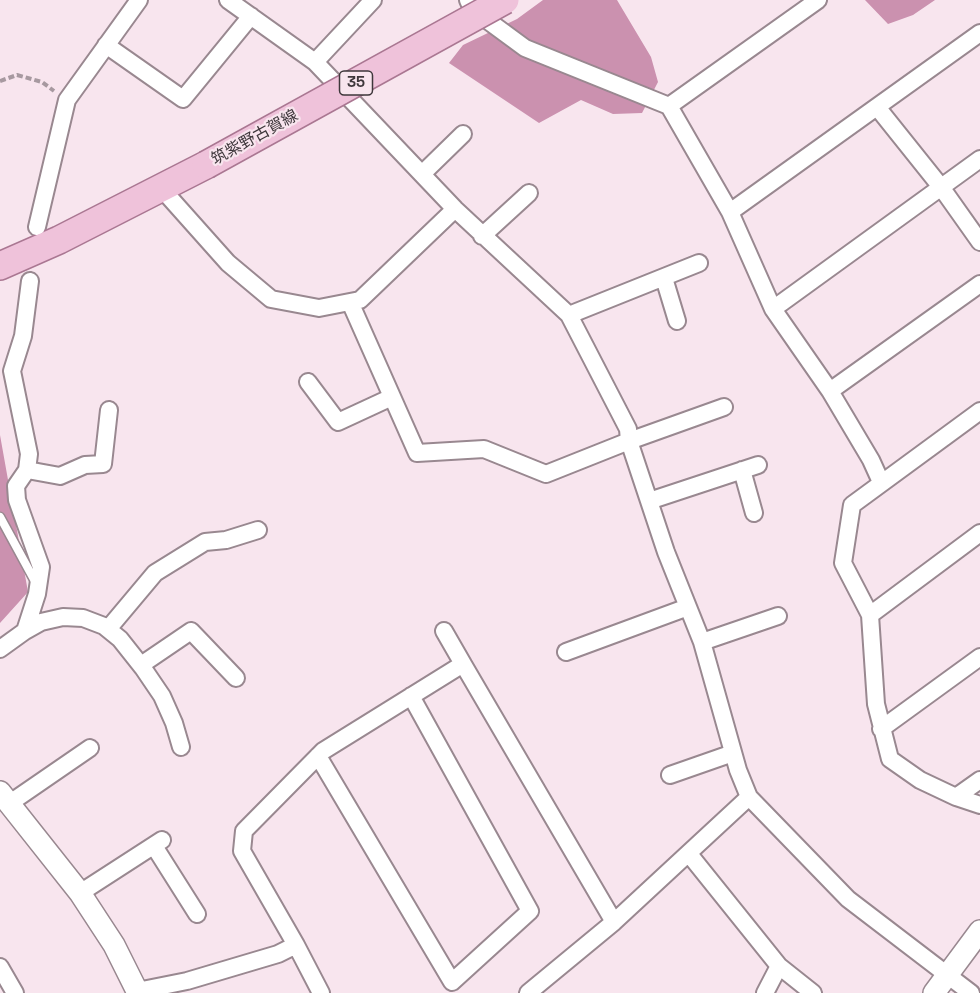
<!DOCTYPE html>
<meta charset="utf-8">
<style>
body{margin:0}
canvas{display:block;background:#f8e5ee}
</style>
<canvas width="980" height="993"></canvas>
<script>
const c = document.querySelector('canvas').getContext('2d');
c.lineJoin = 'round';
function fillPath(path, color) { c.fillStyle = color; c.fill(path, 'evenodd'); }
const shape = rows => new Path2D(rows.map(r => 'M' + r).join(''));
function trace(path, color, width, dash) { c.strokeStyle = color; c.lineWidth = width; c.lineCap = dash ? 'butt' : 'round'; c.setLineDash(dash || []); c.stroke(path); }
function write(font, color, halo, rows, align = 'center') {
  c.font = font + ' "Space Grotesk","Noto Sans JP",sans-serif'; c.lineWidth = 4.5; c.setLineDash([]); c.textBaseline = 'middle'; c.strokeStyle = halo; c.fillStyle = color; for (const [text, x, y, turn = 0] of rows) {
    c.save(); c.translate(x, y); c.rotate((+turn || 0) * Math.PI / 180); c.textAlign = isNaN(turn) ? turn : align; if (halo) c.strokeText(text, 0, 0); c.fillText(text, 0, 0); c.restore();
  }
}
const forest = shape([
 [543,0,617,0,651,57,658,82,642,113,613,114,581,100,539,123,449,63,463,45,517,19],
 [865,0,935,0,913,15,888,24],
 [0,435,28,592,0,623]
]);
const path = shape([
 [0,81,17,75,42,82,54,91]
]);
const service = shape([
 [0,517,36,583]
]);
const minor = shape([
 [228,0,315,62,455,209,569,315,628,429,629,441,666,552,702,642,738,770,749,797,848,899,971,993],
 [468,0,472,9,525,48,669,106,730,212,773,309,830,391,871,460,881,482],
 [106,45,183,99,251,16],
 [315,62,373,0],
 [669,106,818,0],
 [877,107,941,187,980,242],
 [422,174,463,134],
 [162,189,228,263,271,299,319,308,360,300,455,209],
 [730,212,980,33],
 [37,227,67,100,139,0],
 [482,236,529,193],
 [664,278,677,321],
 [350,302,417,453,484,449,546,474,629,441,724,407],
 [773,309,980,159],
 [569,315,699,263],
 [308,382,338,422,392,397],
 [830,391,980,284],
 [980,411,852,505,843,563,870,615,876,704,890,759,920,780,956,797,980,805],
 [27,470,60,476,85,465,103,464,109,410],
 [742,470,754,513],
 [649,501,758,465],
 [870,615,980,533],
 [108,629,155,573,205,542,226,540,258,530],
 [25,631,41,622,63,617,83,618,104,626,120,639,143,668,162,696,174,723,181,747],
 [444,631,463,664],
 [702,642,778,616],
 [0,649,25,631,37,594,41,567,17,500,16,486,27,470,29,454,12,371,23,336,30,281],
 [566,652,688,607],
 [141,665,191,631,236,678],
 [881,729,980,657],
 [318,756,452,982,530,911,411,696],
 [670,775,733,753],
 [956,797,980,780],
 [10,803,90,748],
 [154,846,197,914],
 [689,854,779,966,813,993],
 [80,893,162,840],
 [296,945,242,851,244,831,323,751,463,664,614,922],
 [0,967,15,993],
 [137,991,187,981,278,954,296,945,321,993],
 [528,993,614,922,749,797],
 [765,993,779,966]
]);
const tertiary = shape([
 [0,792,80,893,114,945,138,993],
 [934,993,980,931]
]);
const primary = shape([
 [0,266,59,240,206,165]
]);
const primaryBridge = shape([
 [206,165,505,0]
]);
const shields = [
 [356,83,33]
];
const shieldNames = [
 ["35",356,83]
];
const streetNames = [
 ["筑紫野古賀線",255,138,-29]
];
fillPath(forest, '#cb91af');
trace(service, '#998890', 11);
trace(minor, '#998890', 20);
trace(tertiary, '#998890', 24);
trace(primary, '#aa7792', 30);
trace(path, '#a799a0', 4, [6, 3]);
trace(service, '#fff', 8);
trace(minor, '#fff', 16);
trace(tertiary, '#fff', 21);
trace(primary, '#efc2da', 27);
trace(primaryBridge, '#aa7792', 30, []);
trace(primaryBridge, '#efc2da', 27);
for (const [x, y, w] of shields) { const box = new Path2D(); box.roundRect(x - w / 2, y - 12, w, 24, 4.5); c.fillStyle = '#f8e5ee'; c.fill(box); trace(box, '#3e373b', 1.5); }
write('bold 15px', '#3e373b', null, shieldNames);
write('16px', '#3e373b', '#f8e5ee', streetNames);
</script>
